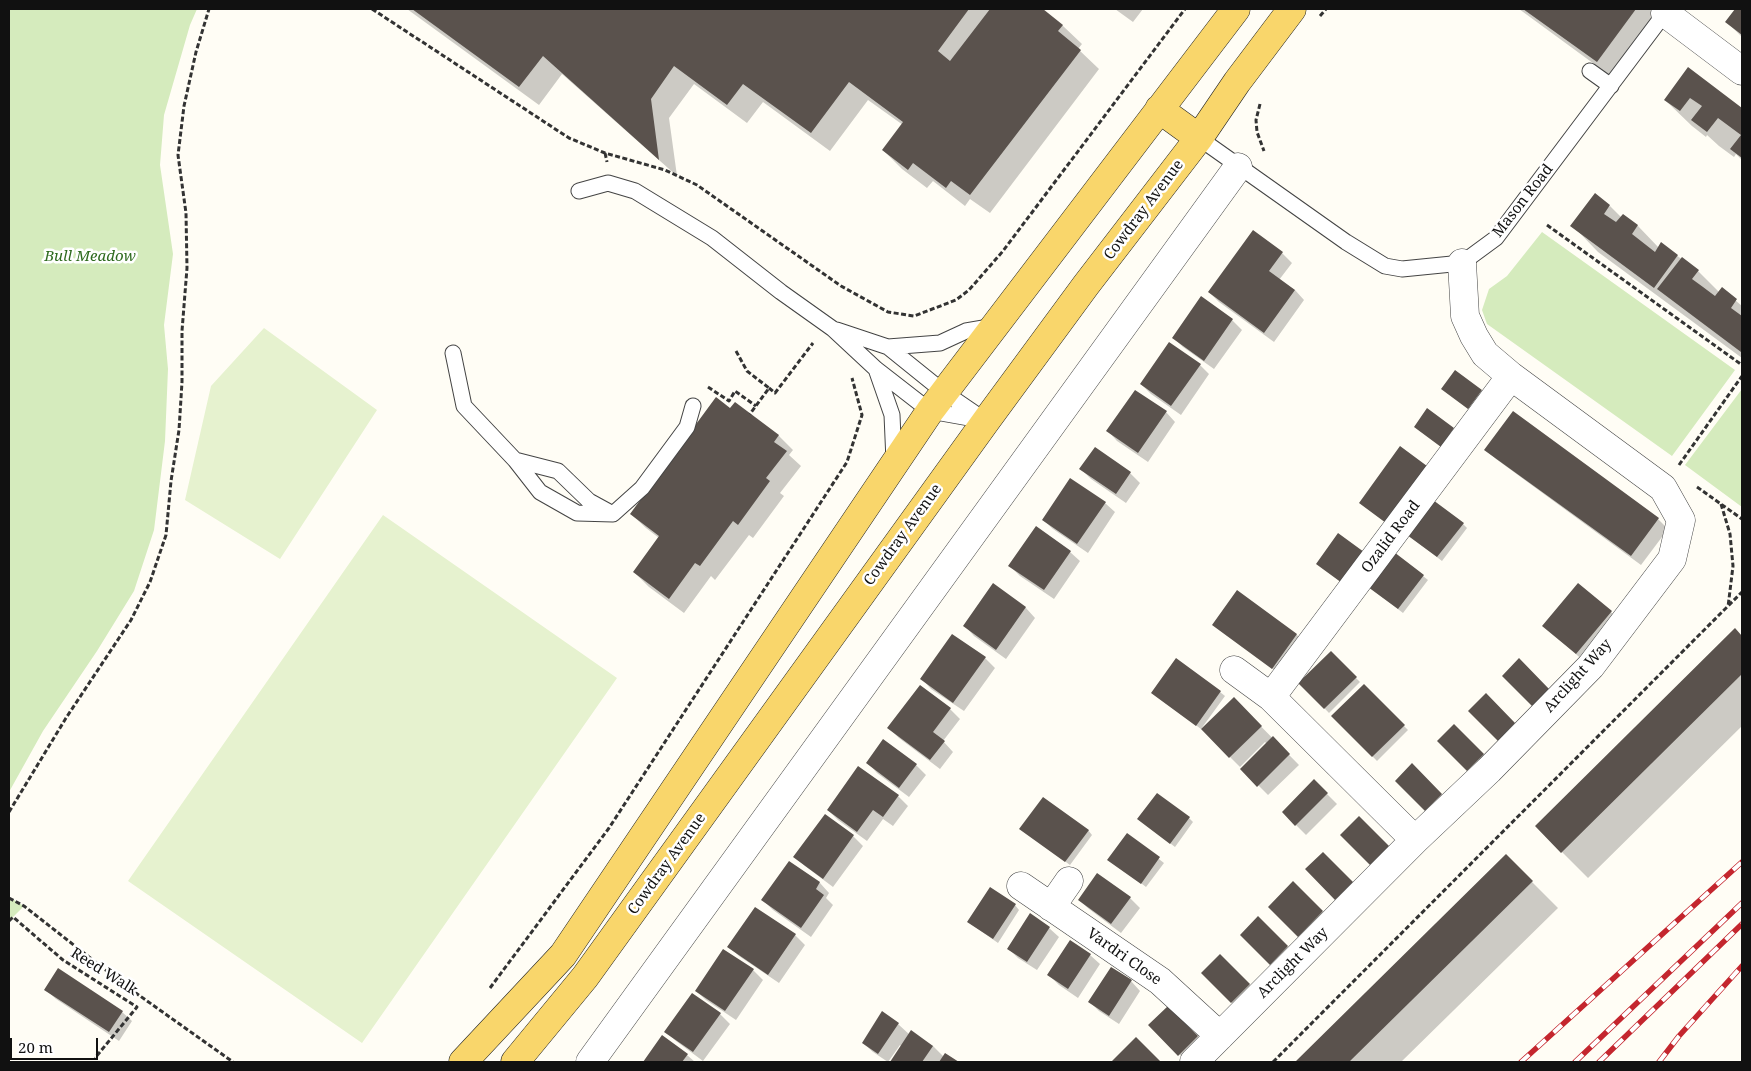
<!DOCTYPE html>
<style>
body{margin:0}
#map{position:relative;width:1751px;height:1071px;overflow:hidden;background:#fffdf5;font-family:"Noto Serif",serif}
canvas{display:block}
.frame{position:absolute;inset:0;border:10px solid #111;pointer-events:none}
.scale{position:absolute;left:10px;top:1038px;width:88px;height:22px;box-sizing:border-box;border:2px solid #111;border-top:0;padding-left:6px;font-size:15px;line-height:18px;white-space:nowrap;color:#111;-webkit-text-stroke:4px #fff;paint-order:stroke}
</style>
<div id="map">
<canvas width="1751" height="1071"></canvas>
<div class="frame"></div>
<div class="scale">20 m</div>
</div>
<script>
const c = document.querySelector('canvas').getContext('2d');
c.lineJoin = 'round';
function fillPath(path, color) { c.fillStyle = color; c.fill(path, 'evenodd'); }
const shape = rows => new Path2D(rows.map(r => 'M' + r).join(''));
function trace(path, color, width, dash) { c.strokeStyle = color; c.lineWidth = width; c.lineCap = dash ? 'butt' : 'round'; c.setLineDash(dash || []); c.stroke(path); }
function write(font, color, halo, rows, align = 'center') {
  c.font = font + ' "Noto Serif",serif'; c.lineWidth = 5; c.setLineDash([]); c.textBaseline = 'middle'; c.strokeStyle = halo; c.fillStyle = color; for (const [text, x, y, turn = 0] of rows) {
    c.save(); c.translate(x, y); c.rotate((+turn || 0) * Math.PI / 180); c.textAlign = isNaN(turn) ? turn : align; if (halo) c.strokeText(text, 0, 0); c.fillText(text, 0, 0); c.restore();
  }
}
const green = shape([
 [9,9,197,9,190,25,164,115,160,165,173,254,164,325,168,369,165,441,154,530,134,591,97,651,43,731,9,792],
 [1542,232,1735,370,1672,456,1487,324,1482,310,1489,289,1507,276],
 [1742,389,1742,507,1685,465],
 [9,897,24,906,9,921]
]);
const pitch = shape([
 [264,328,377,410,280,559,185,500,211,386],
 [383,515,617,678,362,1043,128,881]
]);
const shadow = shape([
 [407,9,1041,9,1063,26,1082,44,1078,49,1099,69,990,213,970,199,965,206,933,181,927,188,902,169,883,150,903,125,868,100,830,151,763,102,747,123,694,84,669,118,677,176,562,74,539,105],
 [1115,9,1143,9,1133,22],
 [1519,9,1669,9,1616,80],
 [1737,9,1742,9,1742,37,1727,22],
 [1688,69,1742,109,1742,160,1736,154,1734,157,1719,146,1707,135,1706,137,1692,126,1665,100],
 [1610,206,1621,217,1623,215,1638,226,1659,248,1661,244,1698,271,1719,292,1722,289,1742,306,1742,358,1598,252,1572,225],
 [1282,253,1292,263,1279,280,1295,290,1304,300,1274,342,1219,302,1209,292],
 [1232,320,1242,330,1214,369,1183,347,1173,337],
 [1200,365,1209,374,1181,415,1151,394,1141,384],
 [1443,389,1481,391,1486,395,1473,412],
 [735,404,779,436,793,450,789,455,801,466,780,493,784,496,753,538,749,535,715,580,711,576,684,613,649,587,634,572,659,538,646,528,631,514],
 [1166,412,1175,422,1148,462,1117,441,1108,431],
 [1486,450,1658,519,1668,529,1641,565,1496,459],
 [1081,469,1130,473,1140,483,1126,503,1091,479],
 [1105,503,1115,512,1088,553,1053,529,1043,520],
 [1463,524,1467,528,1442,561,1413,539],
 [1070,552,1080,561,1054,599,1020,576,1010,566],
 [1423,576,1428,580,1403,613,1374,591],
 [994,585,1026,608,1035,618,1006,659,974,636,965,626],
 [1611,612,1620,621,1586,663,1544,626],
 [1214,625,1296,634,1301,639,1277,672],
 [1735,630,1742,637,1742,726,1588,878,1536,826],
 [1331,653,1360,682,1329,713,1300,683],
 [985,658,995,668,964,711,931,689,922,679],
 [920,686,950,709,960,719,943,741,953,752,940,769,899,738,889,728],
 [1364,686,1408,730,1377,761,1333,716],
 [1220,692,1225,696,1201,729,1152,693],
 [1234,699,1299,765,1268,795,1242,769,1267,744,1265,742,1240,767,1202,729],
 [1454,725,1493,764,1477,780,1438,741],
 [868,763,916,765,926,775,909,797,877,773],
 [1412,765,1451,804,1435,820,1397,781],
 [1314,781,1337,804,1306,835,1283,812],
 [898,796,908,806,893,826,883,819,867,841,838,820,828,810],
 [825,815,853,836,863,846,833,887,805,866,795,857],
 [1189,818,1193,822,1175,847,1138,819],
 [1021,829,1088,830,1092,835,1070,865],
 [1127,834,1164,863,1146,887,1112,861],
 [1323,854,1362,892,1346,908,1307,869],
 [1506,856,1558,908,1401,1062,1297,1062],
 [789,863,820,883,829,893,826,898,833,905,811,937,773,910,763,900],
 [1293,883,1332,922,1308,946,1269,907],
 [1130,898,1140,908,1121,933,1089,909,1079,900],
 [1015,905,1019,910,998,943,968,922],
 [1258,918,1297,957,1280,974,1241,935],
 [1049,928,1059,937,1037,970,1018,958,1008,948],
 [795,935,805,945,779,983,739,956,729,947],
 [1090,955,1100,964,1078,998,1059,985,1049,975],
 [1220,955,1259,994,1241,1012,1203,973],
 [753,970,763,980,736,1020,706,1000,696,991],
 [1131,981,1140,991,1119,1024,1099,1011,1090,1002],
 [46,990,122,1012,132,1021,119,1041,56,999],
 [1168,1007,1207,1046,1187,1062,1150,1025],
 [720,1014,730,1024,703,1061,676,1041,666,1032],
 [898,1024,910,1035,911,1032,933,1046,944,1057,945,1055,956,1062,893,1062,902,1047,900,1045,888,1062,873,1052,863,1043],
 [662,1037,687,1055,695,1062,645,1062]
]);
const building = shape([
 [412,9,969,9,938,51,950,61,990,9,1043,9,1063,25,1058,31,1081,50,970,195,951,181,946,188,913,163,908,170,882,150,903,122,849,82,811,133,743,84,727,105,674,66,651,99,659,160,543,56,519,87],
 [1523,9,1636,9,1597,62],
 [1735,9,1742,9,1742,35,1725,22],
 [1688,67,1742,108,1742,158,1730,149,1741,135,1718,118,1707,132,1691,120,1702,106,1690,98,1680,111,1664,100],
 [1595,193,1610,205,1604,214,1616,222,1623,214,1638,225,1632,234,1655,252,1661,242,1678,255,1654,288,1570,226],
 [1253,230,1283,252,1269,271,1295,290,1264,333,1208,292],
 [1682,257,1699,270,1692,279,1703,287,1715,296,1722,287,1737,299,1731,308,1742,316,1742,350,1741,352,1657,289],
 [1201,296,1233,319,1204,361,1172,338],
 [1169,342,1201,364,1171,406,1140,384],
 [1455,370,1482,390,1468,409,1441,389],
 [1135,390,1167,411,1138,453,1106,431],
 [716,397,730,408,735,402,779,435,774,442,787,451,766,478,770,481,738,525,733,521,700,566,695,563,669,599,633,572,659,536,630,514],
 [1427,408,1454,428,1441,447,1414,427],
 [1513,411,1659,518,1631,556,1484,450],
 [1400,446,1427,466,1386,523,1359,503],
 [1095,447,1131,472,1116,494,1079,469],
 [1070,478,1106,502,1077,544,1042,520],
 [1433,500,1464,523,1437,557,1407,535],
 [1036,526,1071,551,1044,590,1008,566],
 [1338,533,1364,552,1342,583,1316,564],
 [1394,552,1424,575,1398,609,1368,587],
 [993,583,1026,607,996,650,963,626],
 [1578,583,1612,611,1576,654,1542,626],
 [1237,590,1297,634,1272,669,1212,625],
 [1735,628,1742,636,1742,674,1561,853,1535,826],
 [952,634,986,657,953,703,920,679],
 [1331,651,1357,677,1324,709,1298,683],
 [1176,658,1221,691,1196,726,1151,693],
 [1519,658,1549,689,1532,706,1502,676],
 [1364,684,1405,725,1372,757,1331,716],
 [920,685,951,708,933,732,945,741,930,760,887,728],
 [1486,693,1515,723,1498,741,1468,711],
 [1234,697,1262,726,1229,758,1201,729],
 [1454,724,1484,754,1467,771,1437,741],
 [1273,736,1290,754,1257,787,1240,769],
 [883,739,917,764,899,788,866,763],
 [1412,763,1442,794,1425,811,1395,781],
 [858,766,899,795,883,817,873,810,857,832,827,810],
 [1314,779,1328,793,1295,826,1282,812],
 [1157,793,1190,817,1170,844,1137,819],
 [1043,797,1089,830,1065,862,1019,829],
 [825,814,854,835,823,879,793,857],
 [1359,816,1389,846,1370,865,1340,835],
 [1127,833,1160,857,1141,884,1107,860],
 [1323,852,1353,882,1335,900,1305,869],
 [1506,854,1533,881,1349,1062,1295,1062],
 [789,861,820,882,816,889,824,895,801,928,761,900],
 [1097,873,1131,897,1111,924,1078,900],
 [1293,881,1323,911,1298,937,1268,907],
 [990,887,1016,904,993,939,967,922],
 [755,907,796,934,768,975,727,947],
 [1030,913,1050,927,1027,962,1007,949],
 [1258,916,1288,946,1270,965,1240,935],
 [1070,940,1091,954,1068,989,1047,975],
 [723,949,754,969,725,1011,695,991],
 [1220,954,1250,984,1231,1003,1201,973],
 [1111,967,1132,980,1109,1016,1088,1002],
 [58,968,123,1011,109,1032,44,990],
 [692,993,721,1013,693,1052,664,1032],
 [1168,1006,1198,1036,1178,1056,1148,1025],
 [882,1011,899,1023,878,1054,862,1043],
 [911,1030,933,1046,922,1062,890,1062],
 [662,1035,688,1054,682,1062,643,1062],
 [1136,1037,1161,1062,1111,1062],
 [945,1053,959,1062,939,1062]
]);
const path = shape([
 [372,9,569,138,605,153,665,170,697,185,841,286,888,312,914,316,956,300,969,290,1003,251,1185,9],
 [1320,16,1326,9],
 [1260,104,1256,120,1257,132,1264,151],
 [605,153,607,162],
 [1547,225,1742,365],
 [736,351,747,371,769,388,750,414],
 [708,387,729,401,735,391,756,406],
 [769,388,775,393,813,343],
 [1679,465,1742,376],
 [1697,487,1742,519],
 [1721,504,1730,534,1733,566,1728,607],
 [9,812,66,718,131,620,150,582,166,535,171,481,179,430,182,382,182,331,187,268,186,213,178,155,184,106,196,52,209,9],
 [9,898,24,906,126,986,233,1062],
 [9,921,13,917,63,960,137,1007,95,1058],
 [490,988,609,828,847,462,862,415,852,378],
 [1273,1062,1742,592]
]);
const lane = shape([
 [1590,71,1611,86],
 [1199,138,1346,242,1385,266,1402,269,1462,263,1496,238,1668,9],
 [579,191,608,183,635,191,712,238,781,292,833,329,876,369,930,411,986,421],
 [837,330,888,347,945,393,983,419],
 [888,347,940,343,966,331,995,326],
 [453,353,464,406,515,460,540,492,577,513,613,514,642,488,687,427,693,406],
 [876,369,892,415,894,461],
 [515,460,558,471,589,501,611,513]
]);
const street = shape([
 [1665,13,1742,71],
 [1234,670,1271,697],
 [1415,840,1271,697,1511,376],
 [1021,886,1160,981,1220,1036],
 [1051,907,1069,881],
 [590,1062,1238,167],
 [1194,1062,1415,840,1489,770,1591,666,1672,559,1681,520,1663,488,1511,376,1485,354,1474,336,1465,316,1462,263]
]);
const primary = shape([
 [1159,109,1199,138],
 [463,1062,563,955,930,411,1236,9],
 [515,1062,585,977,986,421,1086,285,1199,138,1237,82,1292,9]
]);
const rail = shape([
 [1521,1062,1742,862],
 [1575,1062,1742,903],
 [1599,1062,1742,924],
 [1659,1062,1679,1036,1742,966]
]);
const streetNames = [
 ["Mason Road",1523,201,-52],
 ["Cowdray Avenue",1144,210,-53],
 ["Cowdray Avenue",903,535,-54],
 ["Ozalid Road",1391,537,-53],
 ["Arclight Way",1578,676,-48],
 ["Cowdray Avenue",667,864,-54],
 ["Vardri Close",1124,957,35],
 ["Arclight Way",1293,963,-45],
 ["Reed Walk",104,972,32]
];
const parkNames = [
 ["Bull Meadow",90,257]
];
fillPath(green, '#d5ebbd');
fillPath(pitch, '#e6f2cf');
fillPath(shadow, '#0003');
fillPath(building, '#5a524d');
trace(lane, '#444', 17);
trace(street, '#444', 29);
trace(primary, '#222', 29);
trace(path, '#333', 3, [5, 2.5]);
trace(lane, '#fff', 15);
trace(street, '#fff', 28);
trace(primary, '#f9d66b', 28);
trace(rail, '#c4262e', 5.5);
trace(rail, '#fff', 4, [11]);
write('15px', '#111', '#fff', streetNames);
write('italic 15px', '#2f6b1f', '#fff', parkNames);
</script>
